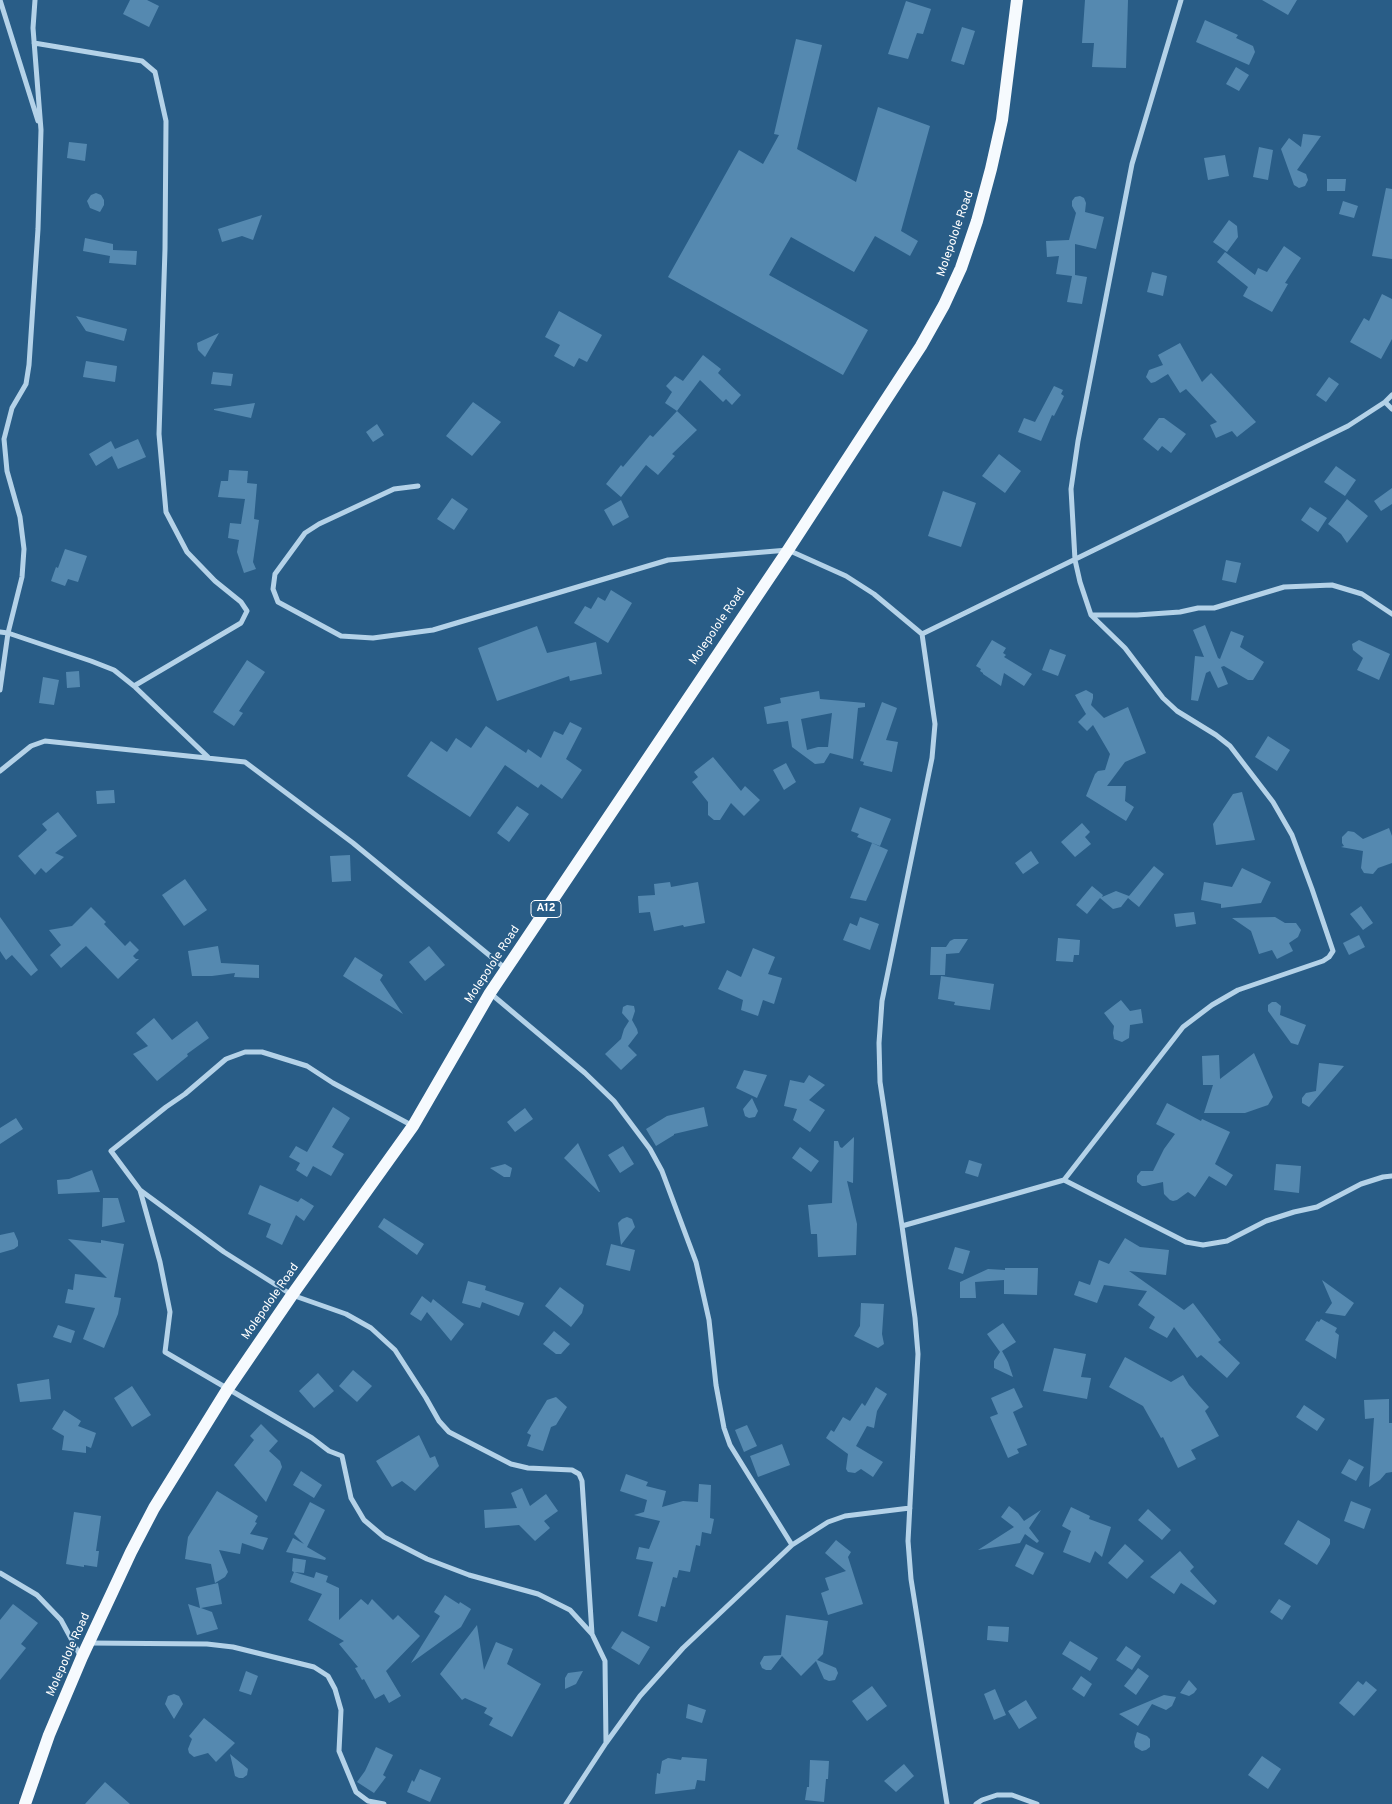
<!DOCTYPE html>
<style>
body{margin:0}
canvas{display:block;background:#295d87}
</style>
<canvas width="1392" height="1804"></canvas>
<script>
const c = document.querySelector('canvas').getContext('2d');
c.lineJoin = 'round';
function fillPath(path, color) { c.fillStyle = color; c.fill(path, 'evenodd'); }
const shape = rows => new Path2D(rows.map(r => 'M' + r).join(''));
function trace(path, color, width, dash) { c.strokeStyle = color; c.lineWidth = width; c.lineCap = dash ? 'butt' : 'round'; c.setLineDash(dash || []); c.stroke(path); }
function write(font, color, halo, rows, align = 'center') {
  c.font = font + ' Overpass,sans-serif'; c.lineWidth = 4; c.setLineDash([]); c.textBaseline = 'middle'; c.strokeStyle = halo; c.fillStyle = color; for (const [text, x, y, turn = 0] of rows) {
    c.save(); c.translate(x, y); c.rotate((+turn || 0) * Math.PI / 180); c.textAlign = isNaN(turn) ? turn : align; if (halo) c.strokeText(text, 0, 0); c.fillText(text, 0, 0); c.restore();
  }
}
const building = shape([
 [130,0,147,0,159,6,149,27,123,14],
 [1085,0,1128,0,1126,68,1092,67,1094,43,1082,43],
 [1262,0,1297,0,1288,15],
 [906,1,931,9,923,34,917,33,908,59,888,54],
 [1205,20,1238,35,1236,38,1253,46,1255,52,1249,65,1196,42],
 [962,27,975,31,964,65,951,61],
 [796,39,822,45,797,149,856,182,878,107,930,126,901,231,918,241,910,256,875,236,854,272,791,237,769,275,868,330,843,375,668,277,739,150,763,164,779,135,774,134],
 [1236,67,1249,75,1239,91,1226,84],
 [1303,134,1321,136,1297,170,1306,174,1308,180,1305,186,1299,188,1294,185,1281,149,1289,138,1301,147],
 [69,142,87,144,85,161,67,158],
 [1259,147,1273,150,1268,180,1253,177],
 [1225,155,1229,176,1208,180,1204,158],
 [1327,179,1346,179,1345,191,1327,191],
 [1386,188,1392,189,1392,259,1372,256],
 [96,193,101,195,104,200,104,205,100,212,90,208,87,201,91,195],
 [1080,196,1084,198,1086,203,1085,212,1104,217,1096,249,1075,244,1075,275,1087,277,1082,304,1067,302,1072,276,1056,274,1059,256,1047,257,1046,241,1069,240,1076,213,1072,206,1072,201,1075,197],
 [1343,201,1358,206,1354,218,1339,214],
 [262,215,253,240,242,236,222,242,218,229],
 [1229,220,1237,226,1238,237,1227,252,1213,242],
 [85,238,113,244,113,250,137,251,136,265,109,263,110,256,83,251],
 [1284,246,1301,258,1285,283,1288,284,1272,312,1243,296,1248,287,1217,262,1225,252,1255,275,1258,268,1267,272],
 [1152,272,1167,276,1163,296,1147,292],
 [1382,294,1392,299,1392,339,1381,359,1350,342,1364,318,1369,321],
 [559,311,602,335,587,362,579,358,574,367,554,356,560,345,545,337],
 [76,316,127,329,124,341,86,331],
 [219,333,205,357,198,350,197,343],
 [1180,343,1202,382,1211,373,1256,422,1237,437,1232,431,1216,438,1210,425,1217,422,1186,389,1180,393,1168,374,1155,382,1151,383,1146,377,1149,370,1163,365,1158,355],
 [703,355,721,369,718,373,741,395,732,405,726,399,723,402,700,380,677,411,665,403,672,392,666,386,675,376,683,381],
 [86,361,117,366,115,382,83,377],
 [213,372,233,374,231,386,211,384],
 [1329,377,1339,384,1326,402,1316,395],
 [1054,386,1063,390,1061,394,1064,396,1054,416,1052,415,1041,441,1018,432,1024,418,1035,422],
 [473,402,501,422,472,456,446,436],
 [255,403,251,418,214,410,214,409],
 [677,411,697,430,672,454,675,456,658,475,646,465,621,497,606,484,621,465,623,467,650,435,653,437],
 [1159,418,1164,418,1186,434,1171,453,1162,446,1158,451,1143,439],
 [377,424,384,435,373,442,366,432],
 [138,439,146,457,118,469,112,456,96,466,89,454,111,441,115,449],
 [999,454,1021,471,1005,493,982,476],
 [1336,466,1356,480,1345,496,1324,482],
 [229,470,248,471,247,483,257,484,254,519,259,520,253,562,256,569,244,573,237,552,239,540,228,538,230,523,241,524,245,499,218,497,221,481,228,481],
 [1392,488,1392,504,1381,511,1374,501],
 [943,491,976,503,961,547,928,536],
 [452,498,468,509,454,530,437,519],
 [1347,499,1368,516,1347,543,1341,534,1328,524],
 [621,500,629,517,613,526,604,510],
 [1310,507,1327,518,1318,532,1301,520],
 [65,549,87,556,78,582,68,579,65,586,51,581,56,567,58,568],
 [1226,560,1241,563,1236,583,1222,580],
 [611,590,632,603,608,643,574,623,585,606,591,609,598,597,605,601],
 [1205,625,1218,658,1220,659,1231,631,1244,636,1240,647,1264,662,1253,680,1248,680,1224,666,1221,667,1228,684,1218,688,1210,671,1206,673,1198,701,1191,700,1195,656,1204,657,1193,630],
 [537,626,547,653,596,642,602,674,570,681,569,676,497,701,478,648],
 [992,640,1006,648,1003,653,1006,655,1004,657,1032,674,1024,686,1004,673,1001,686,983,674,983,673,980,671,981,669,976,666],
 [1359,640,1390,654,1379,680,1357,670,1363,658,1353,650,1352,644],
 [1050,649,1066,655,1058,676,1042,670],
 [247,660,265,672,239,711,243,713,234,726,213,712],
 [79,671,80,687,67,688,66,672],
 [43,677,59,680,54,705,39,703],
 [1086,690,1093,694,1093,698,1091,705,1104,718,1128,707,1146,753,1125,762,1107,786,1126,786,1125,801,1134,807,1126,821,1086,796,1095,774,1098,771,1105,770,1110,754,1093,725,1087,731,1078,722,1086,714,1075,695],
 [819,691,820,699,865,703,865,707,858,708,853,759,830,753,824,763,815,764,792,747,788,721,767,724,764,707,781,703,780,698],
 [832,713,828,747,818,747,807,750,801,719],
 [882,702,897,708,886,740,898,742,892,772,863,765,864,762,860,761],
 [570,722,582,728,566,759,582,770,562,799,541,784,538,788,505,765,470,817,407,776,431,741,447,752,456,738,471,748,486,726,526,753,528,749,541,758,554,731,563,735],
 [1268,736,1290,750,1277,771,1255,757],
 [713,757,741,791,745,786,760,800,744,816,731,803,720,820,714,820,708,815,708,802,692,782,698,777,694,772],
 [786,763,796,782,784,790,773,770],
 [114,790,115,803,97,804,96,791],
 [1242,792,1255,840,1216,845,1213,824,1233,794],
 [517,806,529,814,509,842,497,833],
 [860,807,891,819,880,846,857,837,859,834,851,831],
 [58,812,77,836,55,853,64,857,46,873,41,868,35,875,18,856,47,830,42,824],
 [1082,823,1090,832,1085,837,1091,844,1075,857,1061,842],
 [1389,828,1392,836,1392,863,1378,868,1373,874,1364,873,1361,868,1363,851,1341,847,1344,846,1342,843,1342,837,1348,831,1354,832,1363,839],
 [872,843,888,850,866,901,850,898],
 [1031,851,1039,863,1023,874,1015,863],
 [350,855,351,881,332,882,330,856],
 [1154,866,1164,874,1139,907,1128,898,1121,907,1113,909,1100,898,1087,914,1076,905,1092,886,1103,895,1102,897,1116,891,1129,896],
 [1242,868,1271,882,1261,903,1221,908,1221,904,1201,900,1204,882,1232,887],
 [185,879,207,910,184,926,162,895],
 [670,882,671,887,698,882,705,923,684,927,683,925,654,931,650,912,639,913,638,896,655,895,654,884],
 [1361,906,1373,923,1363,930,1350,914],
 [91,907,106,922,104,924,125,946,130,941,139,950,133,956,136,959,139,959,118,979,86,946,61,968,50,955,61,945,49,930,72,926],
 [1194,912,1196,924,1176,927,1174,914],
 [0,917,38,970,31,976,12,955,6,960,0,951],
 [860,917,879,924,870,950,843,940,850,923,857,926],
 [1275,917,1285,923,1296,923,1301,930,1298,937,1289,943,1293,951,1277,959,1272,950,1259,954,1251,931,1232,918],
 [1359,935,1365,947,1349,955,1343,943],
 [1058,938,1080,940,1079,955,1074,955,1073,962,1056,961],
 [954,939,968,939,959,953,946,954,945,975,930,975,931,947,946,947,950,941],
 [218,946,221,963,259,965,259,978,234,977,235,973,212,976,192,976,188,951],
 [429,946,445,965,425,981,409,962],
 [753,948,775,957,768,974,782,978,774,1004,763,1000,758,1016,741,1010,743,1000,718,989,727,970,741,977],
 [355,957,383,975,380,980,403,1014,343,976],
 [941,976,994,984,990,1010,954,1005,955,1002,938,999],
 [1121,1000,1130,1011,1141,1009,1143,1023,1130,1025,1129,1038,1122,1042,1114,1039,1113,1033,1114,1026,1104,1013],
 [1272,1002,1276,1002,1281,1006,1280,1015,1306,1025,1298,1045,1291,1043,1268,1011,1268,1005],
 [627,1005,634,1006,635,1011,632,1020,637,1029,638,1033,628,1046,637,1055,621,1070,605,1054,621,1039,624,1029,629,1021,622,1013,623,1007],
 [154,1018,172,1040,197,1021,209,1038,187,1054,188,1056,157,1081,133,1054,148,1046,136,1033],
 [1254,1053,1273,1097,1268,1105,1245,1113,1204,1113,1213,1085,1203,1085,1202,1056,1219,1055,1220,1079],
 [1319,1063,1344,1066,1309,1107,1302,1103,1302,1098,1306,1093,1316,1091],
 [744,1070,767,1075,757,1098,736,1088],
 [809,1075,825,1085,809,1100,825,1110,810,1132,793,1120,797,1109,784,1106,790,1080,804,1083],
 [752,1098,758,1111,755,1117,749,1118,745,1116,743,1109],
 [1167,1103,1201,1121,1202,1119,1230,1132,1215,1164,1233,1175,1226,1186,1209,1176,1195,1197,1188,1192,1177,1200,1173,1201,1170,1200,1164,1194,1163,1182,1145,1186,1142,1186,1137,1182,1137,1176,1141,1171,1153,1171,1164,1149,1175,1134,1156,1124],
 [333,1107,350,1118,332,1147,344,1154,331,1176,313,1166,307,1177,296,1170,300,1163,289,1157,296,1146,307,1152],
 [704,1107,708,1126,674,1134,674,1135,656,1146,646,1129,667,1116],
 [525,1108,533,1119,515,1132,507,1122],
 [16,1118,23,1129,0,1144,0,1128],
 [854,1137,853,1183,847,1181,857,1224,856,1255,818,1257,817,1234,811,1234,808,1205,832,1203,834,1141,838,1141,840,1147,842,1148],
 [578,1143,600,1192,599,1192,564,1158],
 [623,1146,634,1164,620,1173,608,1155],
 [800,1147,819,1161,811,1172,792,1158],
 [969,1160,982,1164,978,1177,965,1173],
 [505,1164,512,1168,510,1177,504,1177,490,1168],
 [1276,1164,1301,1166,1299,1193,1274,1190],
 [92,1170,100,1192,58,1194,57,1180,69,1179],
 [260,1185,298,1202,301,1198,314,1206,304,1221,296,1215,282,1245,266,1237,271,1224,248,1214],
 [103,1198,118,1198,125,1222,102,1227],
 [627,1217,632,1219,635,1227,621,1245,618,1223,622,1219],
 [384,1218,424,1244,417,1255,378,1227],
 [14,1232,18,1241,18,1246,14,1249,0,1253,0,1235],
 [1125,1238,1140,1247,1169,1250,1166,1275,1129,1271,1184,1310,1193,1303,1221,1340,1218,1342,1240,1363,1227,1378,1201,1355,1197,1358,1174,1327,1167,1338,1149,1328,1155,1317,1138,1305,1147,1291,1104,1285,1097,1303,1074,1295,1079,1281,1090,1285,1099,1260,1109,1264],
 [68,1239,101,1243,101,1240,124,1244,114,1297,121,1298,118,1314,104,1348,83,1339,95,1308,65,1303,68,1289,73,1290,75,1274,107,1278],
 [611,1244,635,1250,630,1271,606,1265],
 [955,1247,970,1251,963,1274,948,1269],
 [1005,1268,1038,1268,1037,1295,1004,1294,1004,1280,975,1282,976,1298,960,1298,960,1282,988,1269,1005,1270],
 [1322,1280,1354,1303,1345,1316,1325,1313,1332,1303],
 [468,1281,486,1286,485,1290,524,1303,519,1316,482,1302,480,1308,462,1303],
 [560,1287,584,1305,582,1313,571,1327,545,1306],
 [422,1296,431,1303,433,1299,464,1324,451,1341,427,1312,421,1321,410,1314],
 [861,1303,884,1304,882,1334,884,1344,878,1348,854,1336,860,1326],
 [1321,1319,1337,1328,1335,1332,1339,1335,1336,1359,1305,1340,1317,1321,1319,1322],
 [1003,1323,1016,1342,1002,1351,1008,1362,1013,1377,994,1368,994,1361,1000,1352,987,1334],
 [58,1325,75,1331,71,1343,53,1337],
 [554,1331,570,1344,561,1354,556,1354,543,1344],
 [1054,1348,1086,1354,1081,1377,1091,1378,1087,1399,1043,1391],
 [1125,1357,1171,1382,1183,1375,1189,1385,1209,1407,1205,1411,1219,1436,1191,1450,1196,1459,1178,1468,1163,1437,1161,1438,1143,1406,1109,1387],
 [353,1370,372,1386,357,1402,339,1386],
 [318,1373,334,1391,314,1408,299,1391],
 [49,1379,51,1399,20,1402,17,1384],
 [132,1386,151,1415,132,1427,114,1398],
 [876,1387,887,1394,877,1411,874,1428,867,1426,856,1446,883,1462,873,1477,861,1469,855,1473,848,1472,846,1469,848,1454,826,1438,831,1430,834,1432,843,1417,850,1421,862,1403,865,1406],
 [1014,1388,1023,1407,1013,1412,1027,1445,1017,1449,1019,1453,1008,1458,990,1417,998,1414,991,1398],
 [556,1397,567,1407,556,1425,551,1427,543,1451,527,1446,531,1435,527,1433,547,1400],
 [1389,1399,1389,1423,1392,1423,1392,1472,1386,1473,1380,1480,1369,1487,1374,1418,1365,1419,1364,1400],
 [1304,1405,1325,1419,1317,1431,1296,1417],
 [64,1410,81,1421,78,1426,96,1433,91,1448,86,1446,86,1453,62,1450,64,1436,52,1429],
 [261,1424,278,1441,269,1451,280,1461,282,1467,266,1502,234,1465,254,1440,250,1436],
 [747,1425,757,1446,744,1452,735,1430],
 [419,1435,430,1458,435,1456,439,1466,415,1491,402,1481,392,1487,376,1461],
 [782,1444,790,1465,758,1477,750,1456],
 [1349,1459,1364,1467,1356,1481,1341,1473],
 [301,1471,322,1485,314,1498,293,1485],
 [626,1474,648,1482,646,1486,666,1491,662,1507,683,1501,698,1502,699,1484,711,1485,710,1518,714,1519,711,1534,702,1532,700,1546,696,1545,690,1572,679,1570,677,1578,673,1577,665,1607,661,1606,657,1622,638,1616,653,1562,636,1559,639,1547,649,1549,660,1521,634,1515,644,1512,647,1500,620,1491],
 [522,1488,530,1506,546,1494,558,1511,544,1521,550,1528,535,1541,519,1525,485,1528,484,1510,517,1508,511,1493],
 [217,1491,258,1516,255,1522,257,1523,250,1534,268,1538,263,1550,242,1543,240,1554,219,1550,228,1572,225,1577,215,1583,211,1564,185,1559,188,1537],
 [1351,1501,1371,1509,1364,1529,1344,1521],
 [310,1502,325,1510,307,1547,326,1558,325,1560,286,1552,293,1538,304,1544,294,1534],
 [1009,1506,1018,1513,1024,1521,1041,1510,1029,1528,1039,1541,1037,1543,1025,1534,1020,1543,978,1550,1014,1527,1001,1517],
 [1071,1507,1090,1516,1089,1519,1111,1527,1102,1557,1095,1551,1090,1563,1063,1552,1071,1531,1062,1526],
 [1148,1509,1171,1530,1162,1540,1138,1520],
 [74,1512,101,1516,96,1551,99,1551,97,1567,84,1565,84,1567,66,1564],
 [1298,1520,1330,1539,1330,1544,1317,1565,1284,1544],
 [836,1540,851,1552,848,1557,863,1604,828,1615,821,1593,829,1590,825,1578,846,1571,825,1553],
 [1026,1544,1044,1553,1033,1575,1015,1566],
 [1125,1544,1144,1561,1127,1579,1108,1563],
 [1180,1551,1194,1567,1190,1571,1217,1601,1214,1605,1181,1583,1174,1594,1150,1577],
 [293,1558,306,1560,304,1573,294,1572,314,1578,316,1572,328,1576,326,1582,339,1588,339,1620,361,1599,368,1605,372,1599,393,1620,398,1615,420,1636,386,1671,401,1696,389,1703,384,1694,375,1699,364,1679,362,1680,355,1668,358,1667,339,1644,344,1641,308,1620,322,1594,290,1582,294,1572,292,1571],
 [218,1583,222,1604,201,1608,212,1612,218,1629,197,1635,188,1604,200,1608,196,1588],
 [445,1595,459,1604,460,1602,471,1609,461,1627,411,1663,440,1616,434,1612],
 [1279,1599,1291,1606,1282,1620,1270,1612],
 [13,1604,38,1623,21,1644,26,1648,0,1680,0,1620],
 [786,1615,828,1621,823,1654,817,1660,836,1668,838,1673,835,1680,829,1681,824,1679,816,1661,801,1676,782,1656,771,1670,766,1670,762,1668,760,1663,764,1656,781,1655],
 [477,1625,484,1670,496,1642,513,1649,507,1664,541,1684,512,1737,489,1725,493,1718,484,1713,487,1708,465,1698,462,1700,440,1674],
 [988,1626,1009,1627,1008,1642,987,1640],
 [622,1631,650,1647,639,1665,611,1648],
 [1070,1641,1098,1658,1090,1671,1062,1654],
 [1126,1646,1141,1656,1132,1670,1116,1660],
 [1138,1668,1149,1676,1136,1695,1124,1686],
 [246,1671,258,1676,251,1695,239,1691],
 [583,1671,576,1684,565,1689,565,1678,568,1673],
 [1081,1676,1092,1684,1084,1697,1072,1689],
 [1189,1680,1197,1689,1194,1693,1189,1696,1180,1693],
 [1358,1681,1363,1685,1366,1681,1377,1690,1354,1716,1339,1703],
 [872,1686,887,1706,867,1721,852,1701],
 [995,1689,1006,1715,994,1720,984,1694],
 [174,1694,179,1696,183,1704,174,1719,165,1704,168,1696],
 [1164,1695,1176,1697,1172,1706,1166,1710,1152,1704,1138,1726,1119,1714],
 [1026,1700,1037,1718,1019,1729,1008,1711],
 [688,1704,706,1710,702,1723,686,1718],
 [204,1718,235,1743,216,1762,208,1753,194,1757,189,1753,188,1749,192,1739,189,1736],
 [1137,1732,1147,1736,1150,1739,1150,1747,1146,1750,1142,1751,1135,1747,1134,1742],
 [376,1747,393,1755,383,1775,386,1777,374,1793,357,1782,365,1771],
 [230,1754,248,1769,247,1775,243,1778,239,1778,235,1776],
 [1262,1756,1281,1769,1268,1789,1248,1775],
 [682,1757,707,1759,705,1781,697,1780,695,1789,655,1794,657,1773,660,1774,662,1761,668,1758,681,1760],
 [810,1760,829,1761,828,1779,826,1779,824,1802,805,1800,807,1787,809,1787],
 [904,1764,914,1776,896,1792,884,1781],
 [420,1769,441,1778,430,1802,407,1792,412,1780,414,1782],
 [105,1782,130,1804,85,1804]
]);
const street = shape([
 [0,0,38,121],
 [34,43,142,61,155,72,166,121,165,249,159,434,166,512,187,552,215,581,241,602,247,611,241,623,134,686],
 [1385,402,1392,409],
 [418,486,394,489,319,524,305,533,275,574,273,589,278,602,341,636,373,638,433,630,668,560,788,550,846,576,874,594,922,634],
 [1092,615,1137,615,1180,612,1198,608,1214,608,1284,587,1332,585,1362,594,1392,614],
 [0,632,8,633,91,661,114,670,134,686,208,757],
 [0,690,8,633,22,577,24,549,20,517,7,471,4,439,12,408,26,384,29,365,38,229,41,130,33,28,35,0],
 [0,771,31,746,45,741,245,762,353,843,506,969],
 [490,993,585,1073,614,1101,650,1149,662,1171,696,1262,709,1320,716,1385,724,1428,730,1445,792,1545],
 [413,1126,333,1083,307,1066,262,1052,245,1052,226,1059,185,1094,166,1107,111,1151,140,1190,160,1262,170,1312,165,1352,312,1438,329,1451,342,1456,351,1498,364,1520,384,1537,427,1559,469,1575,538,1594,570,1610,592,1634,605,1661,606,1743],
 [1064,1180,1186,1242,1203,1245,1227,1241,1266,1221,1294,1212,1317,1207,1361,1184,1383,1177,1392,1176],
 [140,1190,224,1252,292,1295,346,1314,371,1328,395,1350,426,1398,439,1421,449,1432,511,1464,528,1468,572,1470,579,1474,582,1481,592,1634],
 [902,1226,1064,1180,1183,1027,1212,1005,1238,990,1323,961,1329,957,1333,951,1312,889,1292,835,1273,802,1230,746,1216,735,1177,711,1163,698,1125,648,1091,615,1080,582,1075,560,1071,489,1078,441,1132,164,1181,0],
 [0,1573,37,1595,61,1620,81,1657],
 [89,1643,207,1644,233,1647,314,1667,328,1676,335,1689,341,1710,339,1751,356,1792,368,1801,384,1804],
 [566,1804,606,1743,640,1696,683,1648,792,1545,828,1522,845,1516,910,1508],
 [947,1804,911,1579,908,1541,918,1354,915,1318,902,1226,880,1082,879,1043,882,1001,932,758,935,724,922,634,1348,426,1385,402,1392,395],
 [976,1804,982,1800,997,1795,1012,1795,1037,1804]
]);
const primary = shape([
 [25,1804,49,1735,82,1657,131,1552,154,1508,227,1390,292,1295,413,1126,490,993,788,550,921,346,944,305,961,268,977,221,991,169,1002,120,1017,0]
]);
const shields = [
 [546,909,30]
];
const shieldNames = [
 ["A12",546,909]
];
const streetNames = [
 ["Molepolole Road",956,234,-71],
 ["Molepolole Road",718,627,-56],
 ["Molepolole Road",493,965,-57],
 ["Molepolole Road",271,1302,-55],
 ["Molepolole Road",69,1655,-66]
];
fillPath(building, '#5589b0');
trace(street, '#b4d2e8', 5);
trace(primary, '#f6fafe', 12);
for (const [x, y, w] of shields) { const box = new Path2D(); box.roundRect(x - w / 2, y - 8.5, w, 17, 4); c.fillStyle = '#295d87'; c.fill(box); trace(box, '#fff', 1); }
write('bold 11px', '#fff', null, shieldNames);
write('12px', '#fff', '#295d87', streetNames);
</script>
